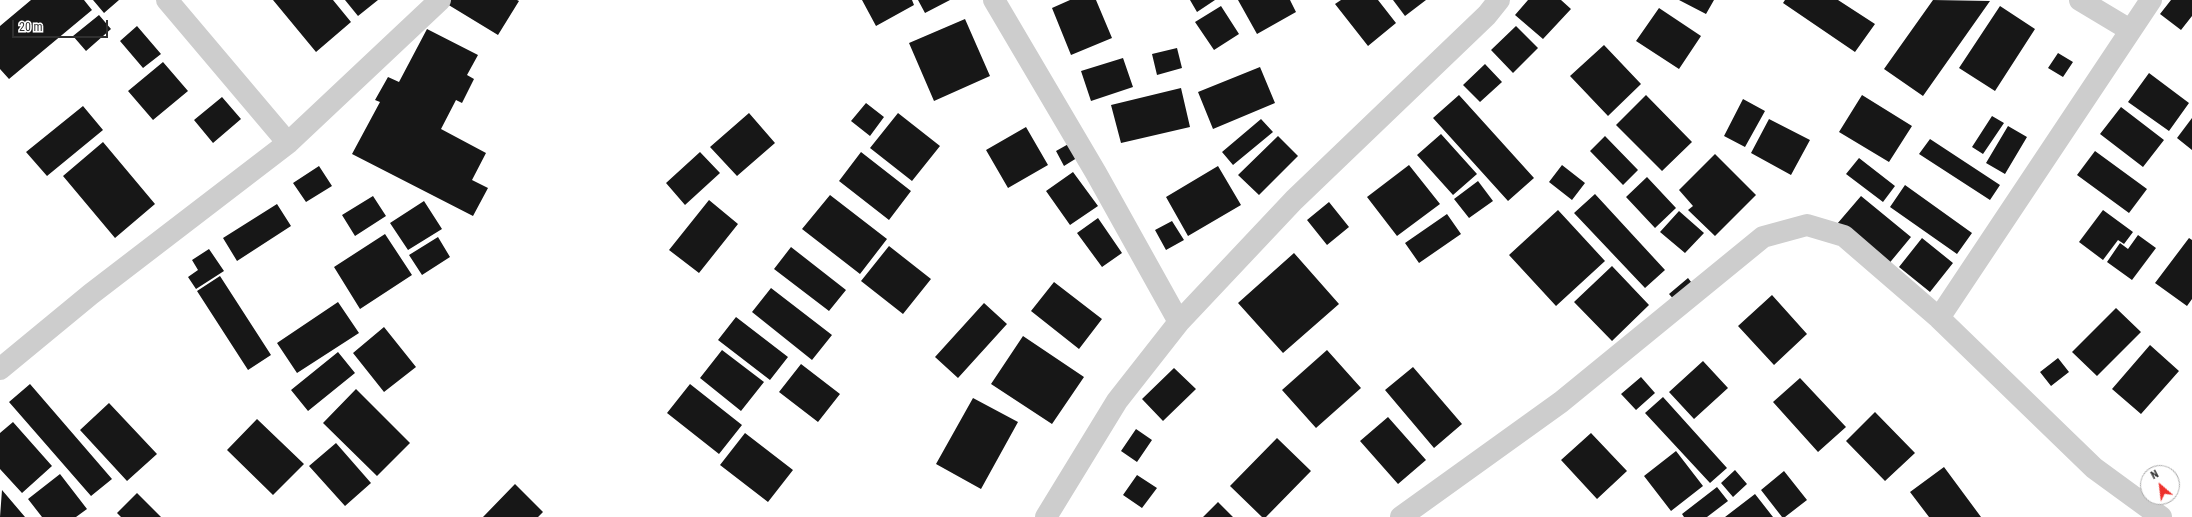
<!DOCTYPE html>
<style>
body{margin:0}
#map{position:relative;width:2192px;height:517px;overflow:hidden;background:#fff;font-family:"Roboto Condensed",sans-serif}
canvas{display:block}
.north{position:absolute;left:2140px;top:465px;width:40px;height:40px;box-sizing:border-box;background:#fff;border:1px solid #acacac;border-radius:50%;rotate:332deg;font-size:11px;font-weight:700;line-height:16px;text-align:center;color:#303030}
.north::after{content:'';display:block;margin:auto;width:14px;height:18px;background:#ed312c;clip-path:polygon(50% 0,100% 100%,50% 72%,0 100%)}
.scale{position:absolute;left:12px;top:20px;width:96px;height:18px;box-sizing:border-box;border:2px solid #303030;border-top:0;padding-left:5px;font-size:12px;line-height:14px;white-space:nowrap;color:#303030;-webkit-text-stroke:3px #fff;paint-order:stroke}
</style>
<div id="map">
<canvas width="2192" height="517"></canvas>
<div class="north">N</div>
<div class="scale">20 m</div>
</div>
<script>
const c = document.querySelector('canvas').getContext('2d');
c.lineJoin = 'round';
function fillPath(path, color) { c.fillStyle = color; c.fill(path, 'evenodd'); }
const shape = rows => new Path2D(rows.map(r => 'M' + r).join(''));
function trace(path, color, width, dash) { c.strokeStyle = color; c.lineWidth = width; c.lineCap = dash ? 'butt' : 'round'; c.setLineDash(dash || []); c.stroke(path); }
const building = shape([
 [31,0,84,0,92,10,9,79,0,69,0,26],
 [93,0,119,0,104,13],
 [273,0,333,0,351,22,316,52],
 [345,0,378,0,358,16],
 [449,0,517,0,519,1,498,35,447,4],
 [862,0,912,0,914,5,876,26],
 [918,0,950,0,925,13],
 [1070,0,1096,0,1112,38,1071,55,1052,8],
 [1190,0,1215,0,1197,12],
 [1238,0,1290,0,1296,12,1257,34],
 [1341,0,1378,0,1396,23,1368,46,1335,4],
 [1393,0,1426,0,1405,16],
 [1528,0,1561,0,1571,9,1543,39,1515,15],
 [1679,0,1714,0,1706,14],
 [1785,0,1838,0,1875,24,1855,52,1783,3],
 [1933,0,1990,1,1923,96,1884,69],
 [2171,0,2192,0,2192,16,2181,30,2160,14],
 [1221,6,1239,34,1214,50,1195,22],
 [2000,6,2035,29,1995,91,1959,68],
 [1659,8,1701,36,1679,69,1636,41],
 [99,15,111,29,86,51,73,36],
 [965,19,990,76,934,101,909,43],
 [137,26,161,54,143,68,120,41],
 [1516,26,1538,48,1513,73,1491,50],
 [427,29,478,55,467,75,474,79,462,103,456,100,441,129,486,153,472,180,488,188,473,216,352,154,380,102,375,100,388,77,399,82],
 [1604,45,1641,84,1608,116,1570,76],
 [1177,48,1182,68,1157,75,1152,54],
 [2058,53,2073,62,2063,77,2048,68],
 [1123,58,1133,87,1091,101,1081,71],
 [163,62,188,91,153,120,128,91],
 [1485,64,1502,82,1480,102,1463,85],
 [1260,67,1275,103,1213,129,1198,92],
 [2149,73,2189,103,2169,131,2128,102],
 [1181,88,1190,127,1121,143,1111,105],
 [1459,95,1534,178,1508,201,1433,118],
 [1646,95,1692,142,1662,171,1616,125],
 [1862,95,1912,126,1889,162,1839,132],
 [222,97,241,119,213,143,194,120],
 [1743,99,1765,111,1745,147,1724,136],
 [866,103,884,117,870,136,851,121],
 [83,106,103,130,47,176,26,152],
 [2121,107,2164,140,2143,167,2100,134],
 [749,113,775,143,737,176,710,147],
 [898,113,940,146,912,181,870,148],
 [1992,116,2004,123,1983,154,1972,147],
 [2192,118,2192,150,2177,138],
 [1261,119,1273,132,1233,165,1222,152],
 [1769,119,1810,140,1791,175,1751,153],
 [2008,126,2027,137,2005,174,1986,163],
 [1026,127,1048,165,1008,188,986,150],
 [1441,134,1477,174,1453,195,1417,155],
 [1278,136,1298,156,1259,195,1238,175],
 [1605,136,1638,170,1623,185,1590,151],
 [1930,139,2000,185,1990,200,1919,154],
 [103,142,155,204,115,238,63,176],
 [1072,142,1080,156,1064,166,1056,151],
 [2095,151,2147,189,2129,213,2077,175],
 [700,152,720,173,685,205,666,183],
 [861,152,911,191,889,220,839,181],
 [1715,154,1756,195,1715,236,1688,210,1693,206,1679,190],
 [1859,158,1895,186,1883,202,1846,174],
 [1409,165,1440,204,1397,236,1367,197],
 [1562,165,1585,183,1572,200,1549,182],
 [319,166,332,186,306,202,293,183],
 [1218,166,1241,205,1188,236,1166,197],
 [1073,172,1098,206,1070,225,1046,191],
 [1647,177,1676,208,1655,228,1626,197],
 [1478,181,1493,201,1469,218,1454,199],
 [1905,185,1972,233,1957,254,1890,207],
 [1595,194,1665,270,1645,288,1574,213],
 [830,195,887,239,860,274,802,229],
 [373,196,386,216,355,236,342,215],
 [1861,196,1911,237,1887,266,1837,224],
 [709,200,738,224,699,273,669,250],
 [424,201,442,229,408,250,390,223],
 [1329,202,1349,227,1327,245,1307,220],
 [277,204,291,226,237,261,223,238],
 [1558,210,1605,261,1556,306,1509,255],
 [2103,210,2133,232,2124,244,2118,240,2103,260,2079,242],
 [1679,211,1704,233,1685,253,1660,232],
 [1447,214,1461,234,1419,263,1405,243],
 [1098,218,1122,253,1102,267,1077,233],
 [1172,221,1184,240,1166,250,1155,230],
 [385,234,412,275,360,309,334,267],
 [2138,235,2156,248,2132,280,2107,262,2120,243,2128,249],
 [438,237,450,257,422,275,409,255],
 [1922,238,1953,263,1930,292,1899,267],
 [2189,238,2192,240,2192,299,2187,306,2155,283],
 [889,246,931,279,903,314,861,281],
 [791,247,846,290,829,311,774,269],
 [209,249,224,271,196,289,188,277,198,270,192,260],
 [1294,253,1339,304,1283,353,1238,303],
 [1612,266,1649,305,1612,341,1574,302],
 [220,276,271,355,248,370,197,291],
 [1688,278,1695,287,1676,302,1669,294],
 [1054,282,1102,319,1079,349,1031,311],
 [771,288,832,335,812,360,752,312],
 [1772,295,1807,334,1774,365,1738,326],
 [338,302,359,333,297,373,277,343],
 [984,303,1007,324,958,378,935,357],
 [2116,308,2141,332,2097,376,2072,352],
 [736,317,788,357,770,380,718,340],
 [384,327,416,367,384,392,353,353],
 [1023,336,1084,377,1052,424,991,384],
 [2150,345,2179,371,2141,414,2112,389],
 [722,350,764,382,741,411,700,378],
 [1327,350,1361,388,1316,428,1282,390],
 [338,352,355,373,308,411,291,390],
 [2058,358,2069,372,2051,386,2040,372],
 [1703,361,1728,388,1694,419,1669,392],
 [801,364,840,394,818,422,779,392],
 [1413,367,1462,424,1434,448,1385,390],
 [1174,368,1196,389,1163,421,1142,399],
 [1641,377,1655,393,1636,410,1621,394],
 [1800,378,1846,427,1818,452,1773,402],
 [30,384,112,479,91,496,9,402],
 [690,384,742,425,719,454,667,413],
 [356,389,410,443,377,476,323,423],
 [1663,397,1727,468,1710,483,1645,413],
 [973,398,1018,422,981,489,936,464],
 [109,403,157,454,127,481,80,430],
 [1875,412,1915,453,1885,481,1846,441],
 [1388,417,1426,460,1398,484,1360,441],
 [257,419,304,464,273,495,227,450],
 [13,422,52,466,22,493,0,469,0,433],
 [1136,429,1152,440,1137,462,1121,451],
 [745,433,793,470,768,502,720,465],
 [1591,433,1627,471,1597,499,1561,460],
 [1277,438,1311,471,1266,517,1262,517,1230,486],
 [336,443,371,483,345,506,309,466],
 [1676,451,1703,486,1671,511,1644,476],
 [1944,467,1981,517,1929,517,1910,492],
 [1735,470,1747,484,1733,497,1721,483],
 [1784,471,1807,500,1785,517,1782,517,1761,490],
 [60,474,87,509,76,517,42,517,28,499],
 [1137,475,1157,488,1142,508,1123,495],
 [515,484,543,512,538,517,483,517],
 [1717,487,1728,501,1707,517,1684,517,1682,514],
 [2,490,25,517,0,517],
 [137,493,161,517,121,517,117,513],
 [1755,494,1773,517,1725,517],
 [1218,502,1233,517,1203,517]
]);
const minor = shape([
 [167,0,288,143],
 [994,0,1096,173,1179,322],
 [2080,0,2130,30],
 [1939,318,2151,0],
 [0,369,91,294,288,143,440,0],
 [1046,517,1117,401,1179,322,1294,200,1487,15,1499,0],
 [1401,517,1561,402,1763,237,1807,225,1844,236,1939,318,2094,468,2161,517]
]);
fillPath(building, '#171717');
trace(minor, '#cdcdcd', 22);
</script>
